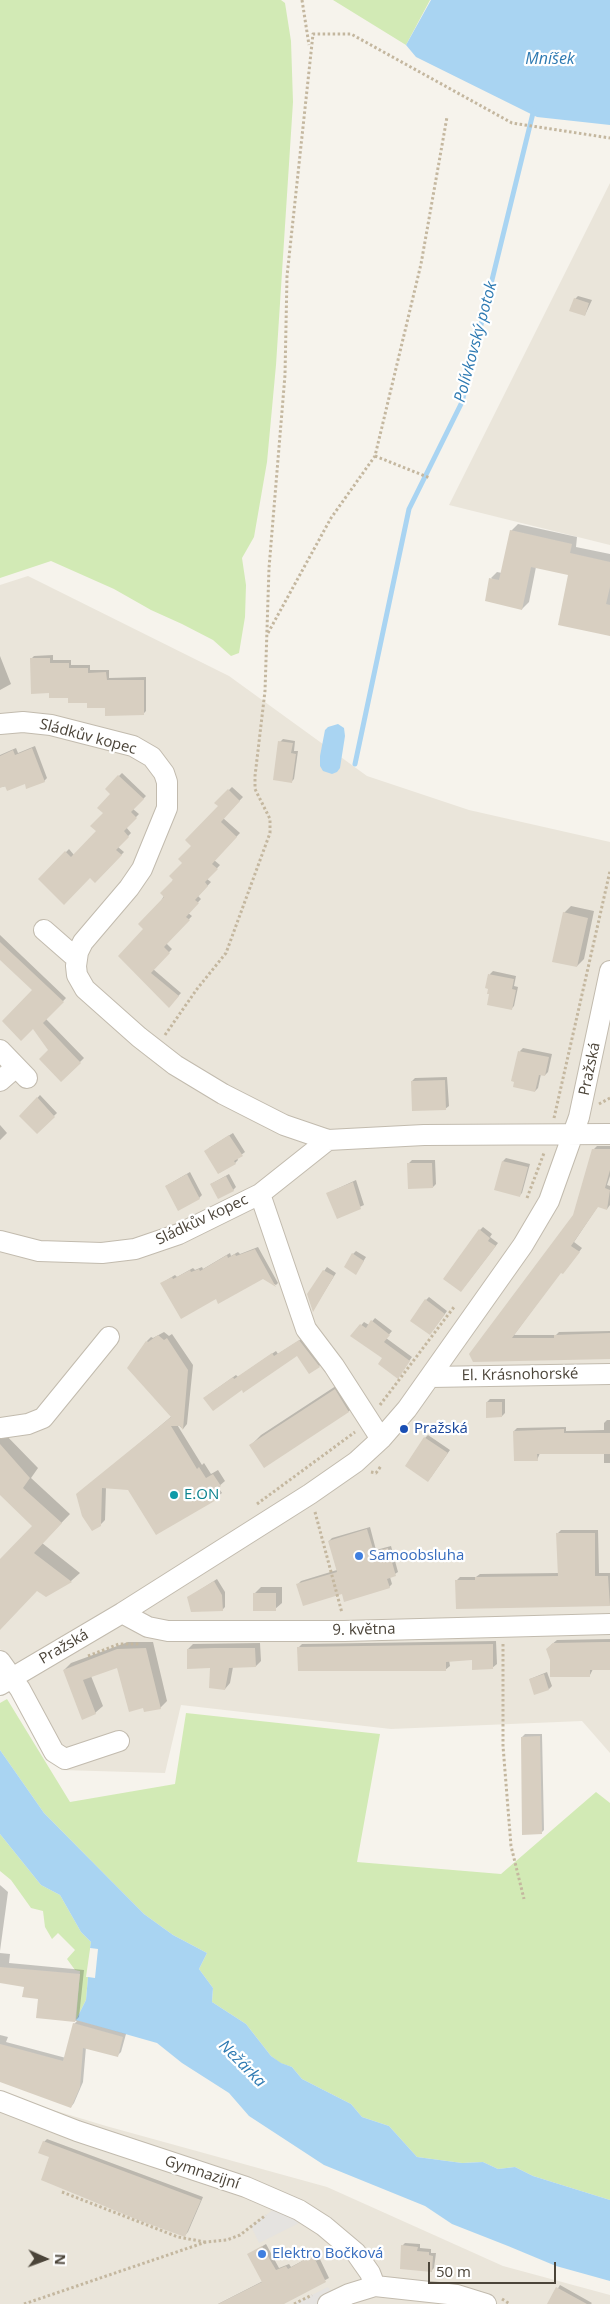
<!DOCTYPE html>
<meta charset="utf-8">
<style>
body{margin:0}
#map{position:relative;width:610px;height:2304px;overflow:hidden;background:#f6f3ec;font-family:"Open Sans",sans-serif}
canvas{display:block}
.north{position:absolute;left:20px;top:2234px;width:50px;height:50px;-webkit-text-stroke:4px #fff;paint-order:stroke;rotate:92deg;font-size:14px;font-weight:700;line-height:20px;text-align:center;color:#4b4439}
.north::after{content:'';display:block;margin:auto;width:18px;height:22px;background:#4b4439;clip-path:polygon(50% 0,100% 100%,50% 72%,0 100%)}
.scale{position:absolute;left:428px;top:2262px;width:128px;height:22px;box-sizing:border-box;border:2px solid #4b4439;border-top:0;padding-left:6px;font-size:15px;line-height:18px;white-space:nowrap;color:#4b4439;-webkit-text-stroke:4px #fff;paint-order:stroke}
</style>
<div id="map">
<canvas width="610" height="2304"></canvas>
<div class="north">N</div>
<div class="scale">50 m</div>
</div>
<script>
const c = document.querySelector('canvas').getContext('2d');
c.lineJoin = 'round';
function fillPath(path, color) { c.fillStyle = color; c.fill(path, 'evenodd'); }
const shape = rows => new Path2D(rows.map(r => 'M' + r).join(''));
function trace(path, color, width, dash) { c.strokeStyle = color; c.lineWidth = width; c.lineCap = dash ? 'butt' : 'round'; c.setLineDash(dash || []); c.stroke(path); }
function write(font, color, halo, rows, align = 'center') {
  c.font = font + ' "Open Sans",sans-serif'; c.lineWidth = 4.5; c.setLineDash([]); c.textBaseline = 'middle'; c.strokeStyle = halo; c.fillStyle = color; for (const [text, x, y, turn = 0] of rows) {
    c.save(); c.translate(x, y); c.rotate((+turn || 0) * Math.PI / 180); c.textAlign = isNaN(turn) ? turn : align; if (halo) c.strokeText(text, 0, 0); c.fillText(text, 0, 0); c.restore();
  }
}
const residential = shape([
 [610,183,610,545,449,505],
 [28,576,229,676,367,776,469,810,610,842,610,1753,582,1721,391,1729,181,1705,165,1773,61,1770,36,1700,0,1649,0,585],
 [0,2094,106,2126,327,2187,503,2266,610,2295,610,2304,0,2304]
]);
const green = shape([
 [0,0,281,0,285,3,291,41,293,102,276,365,267,462,254,537,242,558,246,585,245,617,239,653,231,656,213,640,182,624,151,610,114,589,51,561,0,578],
 [333,0,430,0,406,45],
 [7,1699,70,1802,175,1784,186,1713,380,1734,357,1862,501,1874,596,1792,610,1803,610,2200,533,2176,515,2167,498,2169,483,2162,462,2163,417,2157,389,2126,362,2117,351,2104,302,2079,292,2067,280,2063,271,2056,246,2024,212,2002,213,1988,199,1969,207,1953,173,1935,144,1914,44,1813,0,1750,0,1703],
 [0,1834,41,1885,60,1895,81,1932,91,1942,86,1977,88,1977,86,2000,76,2020,80,1971,75,1970,67,1959,75,1950,58,1933,52,1939,45,1927,43,1911,31,1908,11,1880,0,1871]
]);
const parking = shape([
 [277,2207,303,2221,259,2243,251,2226],
 [328,2287,334,2297,320,2304,294,2304]
]);
const water = shape([
 [431,0,610,0,610,125,537,117,416,57,406,45],
 [338,724,344,728,345,736,340,768,337,772,332,774,323,771,320,766,320,756,325,730,328,727],
 [0,1750,44,1813,144,1914,173,1935,207,1953,199,1969,213,1988,212,2002,246,2024,271,2056,281,2063,292,2067,302,2079,351,2104,362,2117,389,2126,417,2157,462,2163,483,2162,498,2169,515,2167,533,2176,610,2200,610,2281,556,2266,508,2246,452,2224,425,2206,324,2165,249,2116,229,2093,182,2063,157,2043,76,2020,86,2000,88,1977,95,1978,98,1949,90,1948,91,1942,81,1932,60,1895,41,1885,0,1834]
]);
const shadow = shape([
 [578,296,592,300,585,315,575,299],
 [518,524,577,537,576,547,610,554,610,635,570,574,536,567,529,602,522,609,491,578,497,572,502,573,511,531],
 [53,655,53,660,71,660,71,665,90,665,90,670,109,670,109,678,146,677,146,711,143,714,50,692,31,659,34,656],
 [0,656,11,684,0,690],
 [283,739,295,741,294,751,298,751,294,779,291,782,280,742],
 [35,746,47,778,44,781,0,787,0,755,16,748,18,753],
 [122,773,146,796,133,809,139,814,126,827,131,833,118,847,124,852,95,882,90,877,40,879,69,849,74,855,98,831,112,794,106,789],
 [232,787,243,797,223,818,240,833,214,860,220,865,207,879,211,882,198,896,201,899,188,913,192,916,166,943,172,949,153,969,181,993,172,1003,119,956,145,929,193,845,220,806,216,803],
 [571,906,594,911,584,959,577,966,564,913],
 [0,935,66,998,46,1019,84,1058,61,1081,49,1050,33,990,0,958],
 [493,971,516,976,514,986,518,987,514,1006,511,1009,491,993,490,974],
 [523,1048,552,1054,548,1072,545,1075,541,1074,538,1088,535,1091,520,1051],
 [447,1077,449,1106,445,1109,412,1081,415,1078],
 [40,1095,57,1113,37,1132,21,1116],
 [0,1125,7,1133,0,1140],
 [233,1133,245,1152,237,1158,238,1160,235,1163,219,1173,209,1148],
 [597,1146,610,1146,610,1176,607,1185,610,1186,610,1205,607,1209,598,1206,574,1242,582,1248,566,1269,561,1271,514,1335,556,1335,559,1332,610,1331,610,1358,474,1361,574,1216,593,1150],
 [506,1158,530,1164,522,1193,519,1196,503,1161],
 [412,1160,435,1160,436,1184,433,1187,409,1163],
 [190,1172,202,1195,199,1198,166,1186],
 [229,1174,236,1187,233,1190,211,1184],
 [356,1180,364,1205,337,1217,328,1193],
 [483,1227,492,1234,490,1237,498,1243,464,1287,480,1230],
 [258,1247,278,1283,276,1285,263,1278,216,1298,162,1283,175,1275,177,1277,193,1268,195,1270,202,1267,203,1269,230,1253,231,1256,238,1252,240,1254],
 [356,1251,366,1257,356,1273,353,1254],
 [327,1267,336,1273,313,1310,308,1294],
 [429,1297,447,1311,433,1330,426,1300],
 [375,1318,392,1331,386,1338,412,1357,400,1374,384,1358,352,1336,364,1322,369,1325],
 [164,1332,169,1336,172,1334,193,1365,187,1424,183,1429,176,1423,202,1465,204,1463,211,1474,218,1470,225,1481,218,1487,222,1493,203,1507,129,1489,106,1487,105,1520,100,1525,78,1495,172,1416,147,1341,151,1337,153,1338],
 [303,1338,322,1363,319,1366,297,1354,242,1389,208,1395,236,1375,238,1377,276,1351,278,1354],
 [345,1380,359,1401,349,1411,264,1466,251,1445,261,1435],
 [490,1399,505,1399,505,1413,502,1416,487,1402],
 [607,1420,610,1420,610,1463,604,1463,604,1452,540,1453,537,1460,514,1431,517,1428,566,1427,566,1431,604,1430,604,1423],
 [0,1429,38,1468,31,1478,70,1514,42,1543,80,1573,71,1581,46,1595,37,1589,0,1627,0,1563,34,1526,0,1494],
 [428,1435,450,1450,431,1477,425,1438],
 [370,1527,376,1550,391,1546,398,1572,390,1577,392,1584,389,1587,343,1593,298,1584,301,1581,337,1570,329,1541,332,1538],
 [561,1530,598,1530,599,1573,610,1573,610,1605,457,1608,456,1581,460,1577,476,1577,480,1574,559,1573,557,1534],
 [217,1579,225,1592,225,1607,222,1610,192,1595],
 [261,1587,282,1587,282,1603,275,1609,254,1594],
 [610,1639,610,1669,593,1669,590,1675,551,1645,557,1640],
 [496,1641,497,1664,492,1668,473,1658,449,1660,450,1666,445,1670,370,1669,368,1671,347,1671,347,1669,298,1648,302,1644],
 [128,1642,153,1642,167,1701,160,1708,118,1666,91,1676,103,1706,95,1713,64,1670,71,1663],
 [260,1643,261,1661,256,1666,233,1667,230,1683,225,1689,212,1667,188,1649,193,1644],
 [547,1672,552,1686,549,1689,530,1679],
 [525,1734,542,1734,544,1830,541,1833,522,1737],
 [0,1885,8,1892,0,1951],
 [0,1953,10,1954,9,1963,84,1970,79,2017,76,2020,126,2034,121,2052,118,2055,86,2047,83,2082,74,2103,71,2107,0,2080,0,2035,8,2037,6,2042,66,2058,74,2024,77,2021,37,2017,39,1998,25,1985,0,1982],
 [47,2139,203,2197,188,2232,185,2235,50,2156,44,2142],
 [405,2243,420,2244,420,2248,431,2249,431,2253,436,2253,434,2268,431,2271,402,2246],
 [266,2244,279,2268,289,2264,291,2267,317,2253,329,2278,281,2304,218,2304,263,2281,249,2254],
 [560,2285,592,2303,591,2304,548,2304]
]);
const stream = shape([
 [355,764,409,509,462,402,534,109]
]);
const building = shape([
 [574,298,589,303,585,316,569,311],
 [510,530,572,544,570,553,610,562,610,587,606,604,610,605,610,636,558,625,568,575,531,567,522,610,485,601,489,578,499,580],
 [30,658,50,658,50,663,69,663,69,668,88,668,88,673,106,672,107,680,144,680,144,715,105,716,105,708,87,708,87,703,68,703,68,698,49,698,49,693,31,694],
 [278,741,293,743,291,753,296,754,292,783,273,780],
 [32,748,45,782,26,789,25,784,7,791,5,786,0,788,0,756,13,750,15,755],
 [118,775,144,799,131,812,137,818,124,831,129,837,116,850,122,855,95,883,90,878,64,905,38,879,65,851,71,857,96,831,90,826,103,813,97,808,110,794,105,789],
 [228,789,240,801,221,822,237,837,212,864,218,869,205,882,208,886,195,900,199,903,186,917,190,920,164,947,170,953,151,973,179,996,169,1008,118,956,143,929,138,924,164,897,160,893,173,880,169,876,182,863,178,859,191,846,185,840,218,806,214,803],
 [563,912,588,918,577,967,552,962],
 [0,942,64,1002,43,1023,81,1063,61,1082,39,1059,48,1050,33,1029,21,1041,2,1021,32,990,0,960],
 [488,974,514,979,512,989,516,990,512,1010,487,1005,489,994,487,994,488,989,485,988],
 [518,1051,549,1057,545,1076,539,1075,535,1092,513,1087,514,1082,511,1081],
 [445,1080,446,1110,412,1111,411,1081],
 [37,1097,55,1117,37,1134,19,1116],
 [229,1135,243,1156,234,1161,236,1164,218,1174,204,1151],
 [592,1149,610,1149,610,1170,605,1188,610,1190,607,1210,598,1207,571,1246,580,1252,563,1274,561,1273,512,1338,554,1338,554,1335,610,1333,610,1359,473,1362,469,1354,573,1215],
 [502,1161,528,1167,520,1197,494,1190],
 [407,1163,432,1163,433,1188,408,1189],
 [187,1174,200,1199,178,1211,165,1186],
 [226,1176,234,1191,218,1199,210,1184],
 [353,1182,361,1209,337,1219,326,1193],
 [479,1229,490,1238,488,1241,496,1246,461,1292,443,1279],
 [255,1249,276,1287,263,1279,218,1304,216,1299,181,1319,160,1283,172,1277,173,1279,190,1270,191,1272,199,1269,200,1271,227,1255,228,1258,235,1254,236,1256],
 [352,1253,364,1261,356,1275,344,1267],
 [323,1270,334,1276,313,1312,307,1294],
 [425,1299,445,1314,430,1335,410,1321],
 [371,1320,390,1335,384,1342,410,1361,398,1379,378,1364,382,1358,350,1336,360,1324,366,1328],
 [158,1335,164,1340,167,1338,188,1370,183,1430,180,1426,171,1426,197,1469,199,1467,206,1478,213,1474,221,1486,214,1491,218,1499,156,1535,128,1490,102,1488,101,1526,92,1531,82,1516,76,1494,171,1417,127,1368,146,1341,148,1342],
 [299,1340,320,1367,309,1374,297,1356,243,1393,242,1390,213,1411,203,1398,233,1377,234,1379,272,1353,274,1356],
 [335,1389,349,1412,264,1468,249,1445],
 [486,1402,502,1402,502,1417,486,1418],
 [564,1429,564,1433,610,1433,610,1454,537,1454,538,1461,514,1461,513,1431],
 [424,1437,448,1453,428,1482,405,1466],
 [0,1444,30,1478,23,1488,62,1523,34,1553,72,1582,46,1597,37,1591,0,1630,0,1559,32,1526,0,1495],
 [367,1529,374,1552,388,1548,396,1576,387,1579,390,1588,344,1602,342,1594,303,1606,296,1584,337,1572,328,1541],
 [556,1533,595,1533,595,1576,608,1576,610,1606,456,1609,455,1580,475,1580,475,1577,558,1576],
 [214,1581,222,1595,223,1611,191,1612,187,1597],
 [253,1593,276,1593,276,1611,253,1611],
 [603,1642,610,1642,610,1670,590,1670,590,1677,550,1677,550,1660,546,1649,553,1643],
 [493,1644,493,1669,472,1670,472,1660,446,1662,446,1671,298,1671,297,1647],
 [146,1648,161,1709,144,1712,143,1708,129,1712,117,1668,83,1680,96,1714,82,1720,63,1670,117,1649],
 [214,1648,255,1648,256,1667,229,1668,225,1690,209,1688,210,1668,187,1669,187,1649],
 [544,1674,549,1690,534,1695,529,1679],
 [540,1736,542,1834,522,1835,521,1737],
 [0,1967,80,1974,75,2022,36,2018,38,1999,22,1997,24,1987,0,1983],
 [73,2023,123,2037,118,2057,83,2048,80,2087,71,2108,0,2082,0,2044,63,2061],
 [43,2141,201,2200,185,2237,138,2220,41,2180,49,2157,38,2153],
 [401,2245,418,2247,417,2251,429,2252,429,2255,433,2256,432,2272,400,2269],
 [262,2246,276,2270,286,2266,288,2269,313,2255,326,2282,284,2304,218,2304,262,2282,247,2254],
 [556,2287,587,2304,547,2304]
]);
const path = shape([
 [302,0,309,45],
 [375,456,430,478],
 [268,633,331,518,375,456,421,264,447,117],
 [165,1035,197,989,226,953,270,833,270,819,255,789,255,776,265,691,269,568,285,375,287,276,313,34,351,34,512,123,610,138],
 [599,1104,610,1098],
 [554,1118,610,871],
 [527,1198,544,1153],
 [380,1405,454,1307],
 [371,1472,376,1473,381,1466],
 [257,1504,355,1432],
 [315,1512,342,1613],
 [503,1644,503,1746,511,1846,524,1899],
 [88,1656,119,1644,140,1644],
 [62,2192,178,2237,205,2242],
 [502,2299,510,2304],
 [24,2304,206,2242,227,2240,240,2235,266,2215],
 [294,2304,312,2295]
]);
const minor = shape([
 [0,724,23,722,51,725,133,746,152,757,164,773,167,782,167,808,142,869,129,888,83,942,78,952,76,966,77,975,85,989,139,1037,175,1065,223,1094,284,1125,328,1140,424,1135,610,1134],
 [44,930,76,958],
 [0,1050,27,1078],
 [0,1081,16,1067],
 [260,1194,306,1329,334,1366,381,1439],
 [0,1241,39,1251,102,1253,135,1249,179,1234,260,1194,328,1140],
 [430,1377,610,1374],
 [0,1428,28,1424,43,1418,109,1337],
 [122,1613,148,1627,168,1631,344,1631,610,1624],
 [0,1661,20,1689,54,1752,65,1759,119,1741],
 [0,1685,122,1613,310,1494,356,1462,381,1439,407,1409,523,1245,549,1201,579,1117,610,971],
 [0,2101,77,2131,246,2187,299,2210,324,2226,356,2253,370,2273,375,2286],
 [328,2304,349,2294,375,2286,457,2295,486,2304]
]);
const markers = [
 [404,1429,5,"#1a4fb4"],
 [174,1495,5,"#0f9aa8"],
 [359,1556,5,"#3f7fe0"],
 [262,2254,5,"#3f7fe0"]
];
const streetNames = [
 ["Sládkův kopec",88,737,15],
 ["Pražská",590,1069,-78],
 ["Sládkův kopec",202,1220,-25],
 ["El. Krásnohorské",520,1375,-1],
 ["9. května",364,1630,-1],
 ["Pražská",64,1647,-30],
 ["Gymnazijní",202,2173,18]
];
const transitNames = [
 ["Pražská",414,1429]
];
const cultureNames = [
 ["E.ON",184,1495]
];
const shopNames = [
 ["Samoobsluha",369,1556],
 ["Elektro Bočková",272,2254]
];
const waterNames = [
 ["Mníšek",550,59],
 ["Polívkovský potok",476,342,-75],
 ["Nežárka",242,2064,45]
];
fillPath(residential, '#eae5da');
fillPath(green, '#d2eab5');
fillPath(parking, '#e5e3e0');
fillPath(water, '#a9d4f2');
fillPath(shadow, '#0003');
trace(stream, '#a9d4f2', 5);
fillPath(building, '#d8cfc1');
trace(minor, '#c2bbae', 22);
trace(path, '#c4b79f', 3, [2.5, 2.5]);
trace(minor, '#fff', 20);
for (const [x, y, r, color] of markers) { const dot = new Path2D(); dot.arc(x, y, r, 0, 2 * Math.PI); c.fillStyle = color; c.fill(dot); trace(dot, '#fff', 2); }
write('15px', '#4b4439', '#fff', streetNames);
write('15px', '#164399', '#fff', transitNames, 'left');
write('15px', '#0d838f', '#fff', cultureNames, 'left');
write('15px', '#366cbe', '#fff', shopNames, 'left');
write('italic 16px', '#2e7ab2', '#fff', waterNames);
</script>
